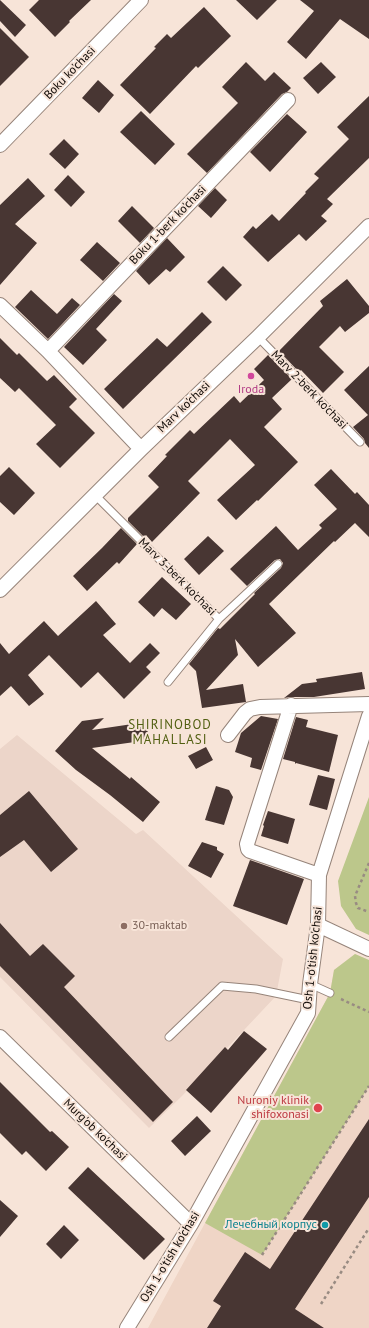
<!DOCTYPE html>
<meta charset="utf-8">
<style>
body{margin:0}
canvas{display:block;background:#f7e4d8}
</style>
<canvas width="369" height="1328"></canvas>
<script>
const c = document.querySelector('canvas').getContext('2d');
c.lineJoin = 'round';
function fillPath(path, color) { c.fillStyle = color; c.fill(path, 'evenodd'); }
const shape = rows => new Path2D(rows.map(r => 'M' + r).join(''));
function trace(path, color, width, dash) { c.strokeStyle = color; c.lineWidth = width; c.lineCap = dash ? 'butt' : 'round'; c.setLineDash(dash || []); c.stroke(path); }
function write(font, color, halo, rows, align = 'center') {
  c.font = font + ' "PT Sans",sans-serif'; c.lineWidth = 4; c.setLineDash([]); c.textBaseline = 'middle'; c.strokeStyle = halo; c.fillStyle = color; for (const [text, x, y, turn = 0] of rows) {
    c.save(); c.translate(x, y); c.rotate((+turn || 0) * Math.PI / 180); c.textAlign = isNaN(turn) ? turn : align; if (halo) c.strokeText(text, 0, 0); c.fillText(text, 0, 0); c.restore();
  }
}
const built = shape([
 [355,954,369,960,369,1328,148,1328,330,993,334,970]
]);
const education = shape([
 [17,735,136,834,143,830,283,959,276,996,182,1096,149,1128,0,977,0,749]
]);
const green = shape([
 [369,797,369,935,356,929,341,906,338,881],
 [355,954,369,960,369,1086,262,1255,205,1223,330,993,334,970]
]);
const building = shape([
 [0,0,26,25,15,37,0,21],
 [39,0,91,0,69,21,70,22,55,37,29,10],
 [236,0,277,0,257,20],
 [300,0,369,0,369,39,340,19,306,59,287,42,314,11],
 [204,7,231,36,198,68,196,66,150,114,120,85,156,48,154,47,167,34,171,38],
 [0,28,29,57,0,86],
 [246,62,265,81,274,72,291,88,287,92,282,94,207,173,187,154,238,103,222,87],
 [321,62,336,77,318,94,303,78],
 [98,80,114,95,99,113,82,98],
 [369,96,369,158,327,199,333,204,321,216,327,221,306,241,299,234,268,262,243,237,253,226,256,229,272,214,279,221,306,193,305,192,319,178,314,174,349,139,337,127],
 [141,111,175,144,155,165,120,132],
 [287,114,307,132,270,172,250,152],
 [64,139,79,154,65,169,49,154],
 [68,175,85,192,71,207,54,190],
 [28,178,45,196,15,224,37,243,0,285,0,205],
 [215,188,227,200,211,218,198,206],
 [132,206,154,228,140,243,118,221],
 [167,238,185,257,170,272,166,269,149,285,136,271],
 [97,242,120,263,103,281,80,260],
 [223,266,242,285,226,301,207,282],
 [347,279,369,306,369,313,345,332,340,326,319,347,344,372,323,393,301,370,299,372,279,351,323,306,320,301],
 [31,290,57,314,72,298,80,305,48,339,15,307],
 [114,294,122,301,96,329,107,340,83,365,64,347],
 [202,312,212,322,123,409,104,389,157,338,167,347],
 [0,338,17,355,19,353,47,381,54,375,77,399,69,407,95,433,60,468,36,444,56,425,19,388,15,392,0,378],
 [268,355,292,379,272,398,282,409,264,427,298,462,258,501,257,500,236,520,217,500,255,465,230,439,188,481,200,493,152,542,146,535,144,537,128,521,128,518,159,487,148,476,167,456,165,455,190,430,194,434,234,396,240,403,264,380,254,369],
 [369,366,369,448,365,443,364,439,353,427,368,415,344,390],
 [9,467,35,493,14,515,0,502,0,476],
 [331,469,355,494,357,492,369,505,369,537,355,523,335,542,334,541,269,604,296,633,258,667,235,639,238,655,206,690,243,684,246,702,202,708,196,671,189,664,218,628,220,629,255,594,254,593,281,568,283,563,280,559,275,560,247,586,230,569,276,526,298,550,322,528,319,525,337,509,314,485],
 [121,528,137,544,119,564,117,562,87,591,73,576,102,548],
 [208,536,224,551,199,575,184,559],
 [162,577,191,604,176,620,162,608,154,617,138,602],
 [96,601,116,624,103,635,130,663,150,643,160,653,146,667,151,672,124,699,98,672,81,688,49,655,28,675,44,694,29,706,11,686,0,696,0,643,9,654,44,621,58,636],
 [362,672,365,689,314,697,290,697,284,698,302,684,317,682,316,679],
 [261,716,278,719,261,770,250,767,252,758,235,752,241,733],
 [296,717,308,720,306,727,338,735,329,772,296,763,295,764,295,762,283,759],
 [104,718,92,730,146,722,149,740,92,748,130,779,131,777,160,802,143,822,110,795,76,770,55,751,82,721],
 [206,747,213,760,196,769,188,756],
 [318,775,335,779,327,810,309,805],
 [216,786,229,790,233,797,224,825,205,820],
 [29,791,78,849,51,872,24,840,0,857,0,815],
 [268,811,295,819,288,844,261,836,264,826,263,825],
 [202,842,217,847,217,850,224,854,211,878,188,866],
 [250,860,304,879,287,925,233,906],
 [0,923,30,956,43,944,75,976,64,987,173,1102,153,1122,0,966],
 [244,1031,267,1049,211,1113,186,1090,225,1047,228,1050],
 [0,1082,50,1132,52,1131,69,1147,46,1171,26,1151,22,1155,0,1133],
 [197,1116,211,1131,185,1156,171,1141],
 [369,1119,369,1197,295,1309,324,1328,207,1328,221,1306,213,1301,245,1252,270,1269],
 [88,1167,165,1239,144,1260,68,1188],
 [0,1200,18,1216,0,1237],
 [64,1225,79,1240,61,1259,46,1244]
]);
const path = shape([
 [369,863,355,896,356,903,358,908,369,912],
 [341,999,369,1012],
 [262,1255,369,1086],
 [321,1304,369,1228]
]);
const service = shape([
 [258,337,360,442],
 [95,495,219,619,168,682],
 [219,619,278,564],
 [310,984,330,993],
 [169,1037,222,986,256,989,309,1000]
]);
const minor = shape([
 [0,145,141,0],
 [0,305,48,351,141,449],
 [48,351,288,100],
 [0,590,141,449,258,337,369,226],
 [291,705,247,844,248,849,250,851,319,875],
 [228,735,245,713,250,709,260,707,369,704],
 [318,925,369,949],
 [0,1037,191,1224],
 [127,1328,191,1224,308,1013,310,984,318,925,319,875,369,716]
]);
const markers = [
 [251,376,4,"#d1479c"],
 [124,926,4,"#8d6e63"],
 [318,1108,5,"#e0444e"],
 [325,1225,4,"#0f9aa8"]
];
const streetNames = [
 ["Boku ko'chasi",70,73,-46],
 ["Boku 1-berk ko'chasi",168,225,-46],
 ["Marv 2-berk ko'chasi",309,390,46],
 ["Marv ko'chasi",184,407,-44],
 ["Marv 3-berk ko'chasi",177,577,45],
 ["Osh 1-o'tish ko'chasi",313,958,-84],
 ["Murg'ob ko'chasi",95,1130,44],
 ["Osh 1-o'tish ko'chasi",170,1257,-59]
];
const hotelNames = [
 ["Iroda",251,390]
];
const educationNames = [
 ["30-maktab",132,926]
];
const healthNames = [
 ["Nuroniy klinik",309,1101],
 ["shifoxonasi",309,1115]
];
const cultureNames = [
 ["Лечебный корпус",317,1225]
];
const neighbourhoodNames = [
 ["SHIRINOBOD",170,725],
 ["MAHALLASI",170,740]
];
fillPath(built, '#efd5c6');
fillPath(education, '#ecd5c9');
fillPath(green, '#bcc78b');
fillPath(building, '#483633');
trace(service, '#96847a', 9);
trace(minor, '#96847a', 16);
trace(path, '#988b82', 2.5, [3, 3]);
trace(service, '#fff', 7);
trace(minor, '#fff', 14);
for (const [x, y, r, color] of markers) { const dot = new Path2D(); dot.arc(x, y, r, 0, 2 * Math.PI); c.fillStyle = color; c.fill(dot); trace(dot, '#f7e4d8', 1.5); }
write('12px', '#110b07', '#f7e4d8', streetNames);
write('12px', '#b23c85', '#f7e4d8', hotelNames);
write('12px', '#785e54', '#f7e4d8', educationNames, 'left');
write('12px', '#be3a42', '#f7e4d8', healthNames, 'right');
write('12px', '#0d838f', '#f7e4d8', cultureNames, 'right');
c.letterSpacing = '1px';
write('13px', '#515f11', '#f7e4d8', neighbourhoodNames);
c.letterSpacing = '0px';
</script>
